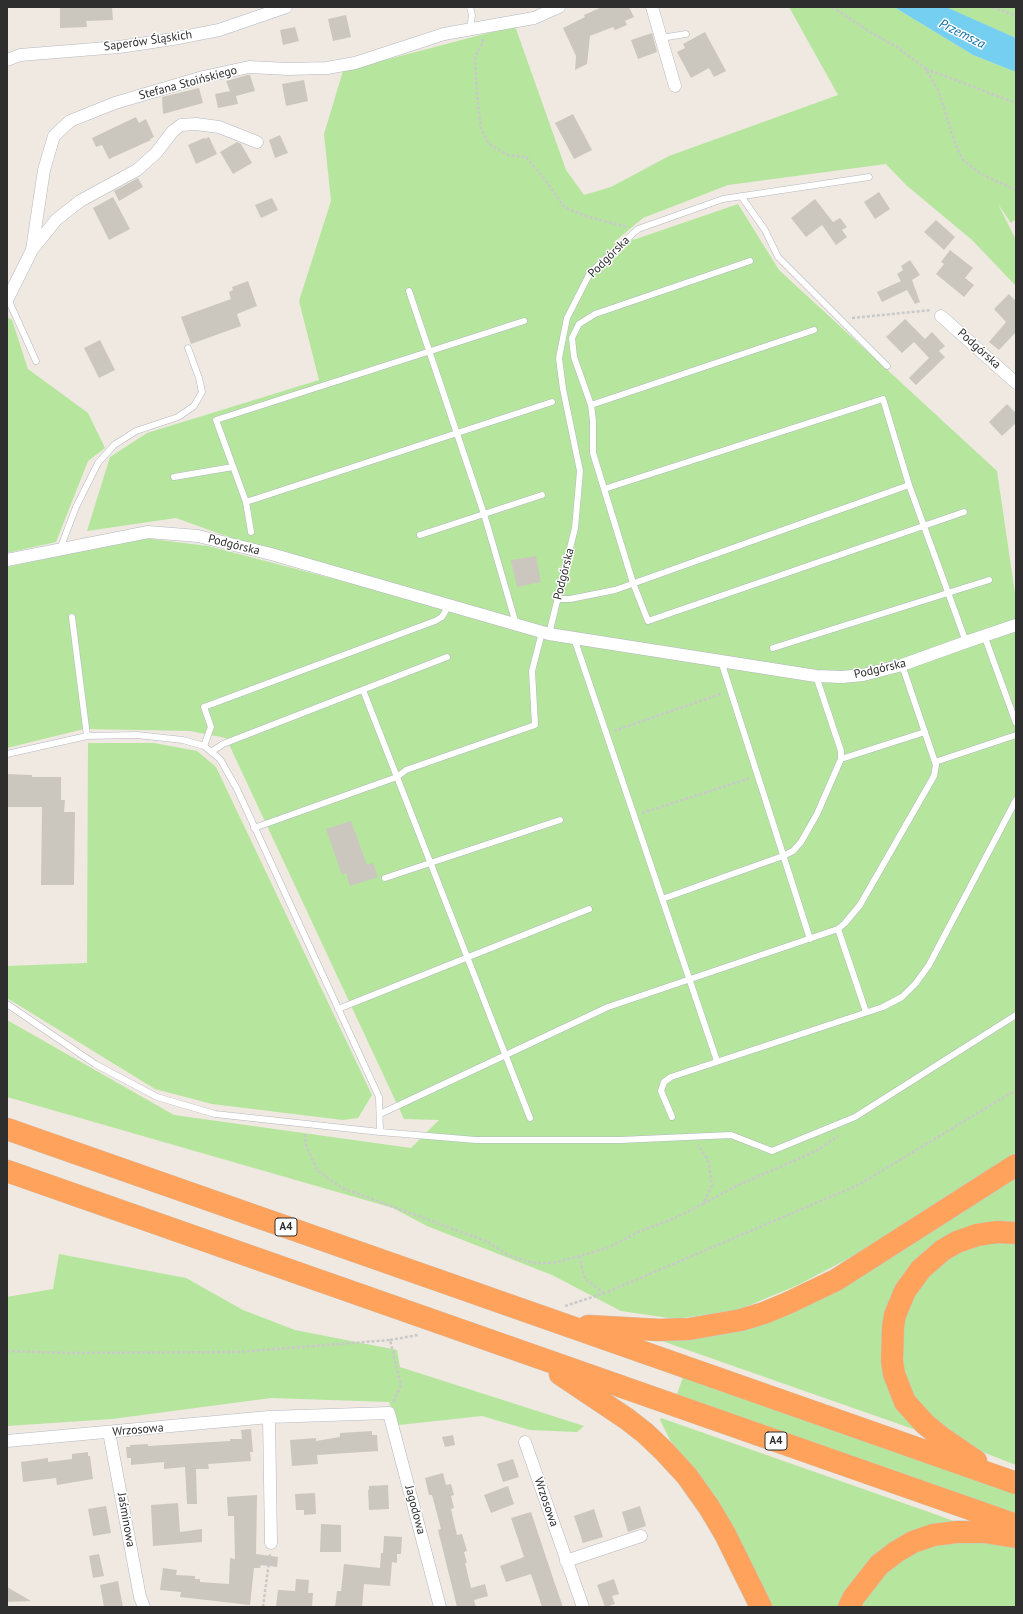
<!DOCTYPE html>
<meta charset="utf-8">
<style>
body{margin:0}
#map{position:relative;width:1023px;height:1614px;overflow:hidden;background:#efe9e1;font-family:"PT Sans",sans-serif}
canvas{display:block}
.frame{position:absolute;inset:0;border:8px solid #2e2e2e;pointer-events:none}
</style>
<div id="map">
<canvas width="1023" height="1614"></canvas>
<div class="frame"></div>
</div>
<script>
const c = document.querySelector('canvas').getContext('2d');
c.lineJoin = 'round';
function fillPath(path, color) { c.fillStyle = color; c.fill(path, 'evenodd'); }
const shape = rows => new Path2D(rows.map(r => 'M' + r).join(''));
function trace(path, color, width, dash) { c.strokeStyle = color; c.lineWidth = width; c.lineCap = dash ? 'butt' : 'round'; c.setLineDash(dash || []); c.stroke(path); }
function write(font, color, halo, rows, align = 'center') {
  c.font = font + ' "PT Sans",sans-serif'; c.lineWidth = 3; c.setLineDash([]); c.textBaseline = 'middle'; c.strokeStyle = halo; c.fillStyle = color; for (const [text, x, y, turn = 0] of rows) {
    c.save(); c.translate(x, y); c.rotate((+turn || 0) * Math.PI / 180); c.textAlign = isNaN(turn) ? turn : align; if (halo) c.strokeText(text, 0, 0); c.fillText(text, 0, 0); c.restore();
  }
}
const green = shape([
 [789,7,894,7,973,55,1016,72,1016,219,1011,223,998,204,1016,240,1016,286,972,240,906,185,886,164,728,185,643,218,613,243,636,239,738,204,779,270,997,471,1016,600,1016,1152,874,1245,798,1285,738,1310,676,1319,621,1311,552,1275,427,1226,393,1208,7,1097,7,1020,174,1115,411,1148,439,1120,404,1119,226,738,190,731,84,729,7,748,7,567,143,538,208,546,373,589,176,518,87,531,110,457,147,433,319,380,299,301,331,201,324,134,343,71,515,26,566,170,584,195,611,187,669,156,838,95],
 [946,7,1016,7,1016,38,947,8],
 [7,317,12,320,28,369,88,413,105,448,88,461,56,542,7,553],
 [88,743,154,743,197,751,216,767,372,1095,358,1118,343,1120,212,1104,155,1089,7,998,7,966,87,963],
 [1016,1170,1016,1228,983,1229,893,1298,905,1415,916,1430,662,1341,734,1331],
 [1016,1237,1016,1465,975,1449,923,1417,895,1361,902,1301,949,1251],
 [59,1254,186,1278,243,1310,295,1330,397,1350,400,1367,584,1426,577,1432,530,1430,482,1416,399,1425,389,1402,271,1398,112,1419,7,1426,7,1297,53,1289],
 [683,1377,1016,1494,1016,1516,676,1397],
 [661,1418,923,1510,954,1521,942,1527,840,1607,769,1607,685,1458,670,1440,660,1420],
 [970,1539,1016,1546,1016,1607,857,1607,870,1588,898,1561,931,1545]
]);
const water = shape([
 [894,7,946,7,1016,38,1016,72,973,55]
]);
const building = shape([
 [60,7,112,7,113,20,86,21,87,27,60,28],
 [602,7,629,7,634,17,625,21,627,25,615,30,613,27,590,36,587,64,575,70,576,56,563,28,585,17,584,15],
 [346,15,351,37,333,41,328,19],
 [295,27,299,41,283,45,280,30],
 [705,32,726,71,714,77,709,68,691,78,677,52,685,48,683,44],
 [652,33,657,52,638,59,631,40],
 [247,75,250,75,255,91,236,96,238,104,218,108,215,94,230,91,226,81],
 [304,80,308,101,286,106,282,84],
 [199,88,203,103,163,114,162,97],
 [573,114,592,150,574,159,555,123],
 [136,117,139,123,146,119,154,137,150,139,151,140,109,159,102,145,96,147,92,138],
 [280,135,288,153,275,158,269,140],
 [209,137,217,154,196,164,188,145,204,138,205,139],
 [237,142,241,144,252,163,233,174,220,152],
 [138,178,143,187,119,201,114,191],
 [879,192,890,209,875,219,864,202],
 [113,197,130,229,109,240,93,208],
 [272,198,278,210,261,218,255,205],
 [815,199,833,222,840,218,847,227,842,230,847,237,836,245,822,225,806,237,791,218],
 [936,220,955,237,944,250,924,232],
 [950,250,973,268,965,278,974,285,964,297,936,274,944,264,941,262],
 [910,260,920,275,912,280,920,302,915,304,907,290,882,302,877,292,901,281,897,274,903,270,901,266],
 [248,281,257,306,237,314,241,326,191,344,181,317,231,299,229,292,233,290,232,287],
 [1009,294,1016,301,1016,332,999,350,989,342,1006,322,994,309],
 [905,319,925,339,932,332,945,346,939,351,945,357,916,385,909,378,929,358,914,342,902,353,886,337],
 [100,340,115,370,99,378,84,348],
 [1007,404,1016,413,1016,423,1002,436,989,422],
 [536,556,541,582,517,587,511,560],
 [7,774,32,775,32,777,61,777,61,800,65,800,64,812,75,812,74,885,41,885,42,807,7,807],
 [351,821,367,865,373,863,378,877,350,886,346,873,342,875,326,829],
 [251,1429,253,1452,250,1452,251,1461,208,1464,209,1469,196,1469,197,1504,187,1504,185,1467,164,1469,164,1462,131,1465,131,1458,127,1458,126,1447,130,1447,130,1445,148,1444,148,1446,230,1441,230,1439,242,1439,241,1430],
 [372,1431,372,1435,377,1435,378,1451,317,1455,318,1464,292,1466,290,1440,316,1438,316,1441,340,1437,340,1433],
 [453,1435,455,1445,445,1447,442,1437],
 [88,1452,88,1456,90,1456,93,1479,57,1485,56,1478,23,1482,21,1462,48,1458,48,1462,72,1459,72,1454],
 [513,1459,519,1477,503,1482,497,1464],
 [443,1473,446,1485,451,1484,454,1495,451,1496,454,1508,451,1509,457,1535,462,1534,467,1551,464,1552,467,1563,465,1563,471,1588,485,1584,488,1596,474,1600,476,1607,457,1607,438,1530,441,1529,432,1495,429,1495,425,1478],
 [388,1485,389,1509,369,1510,368,1490,369,1490,369,1486],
 [508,1486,514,1504,491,1513,484,1495],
 [315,1493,316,1514,304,1515,304,1510,296,1510,295,1494],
 [257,1495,256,1554,278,1557,277,1567,261,1565,260,1568,254,1568,250,1605,180,1597,181,1592,160,1590,163,1568,177,1570,176,1575,195,1576,195,1579,200,1579,200,1582,229,1584,230,1558,235,1559,234,1516,228,1516,227,1497],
 [178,1503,180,1532,202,1529,202,1542,153,1546,151,1505],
 [106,1506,111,1533,93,1536,88,1509],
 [640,1506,646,1526,628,1532,622,1512],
 [594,1509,603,1537,583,1543,574,1516],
 [531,1512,555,1584,563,1607,542,1607,531,1574,506,1582,500,1566,524,1557,511,1518],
 [321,1524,341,1525,341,1552,320,1552],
 [384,1536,402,1537,401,1554,397,1554,397,1563,392,1562,390,1586,364,1584,362,1607,335,1607,337,1591,341,1591,344,1564,380,1568,381,1553,383,1553],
 [99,1554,104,1576,93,1578,89,1556],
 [296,1579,309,1580,308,1593,313,1593,312,1607,276,1607,278,1590,295,1591],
 [614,1579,619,1594,612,1596,615,1604,605,1607,597,1585],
 [118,1581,123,1607,104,1607,100,1585],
 [7,1587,31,1601,7,1602]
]);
const path = shape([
 [832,7,870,32,897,47,925,68,939,92,954,141,963,160,981,174,1016,190],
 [992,7,1016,16],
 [482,39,483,42,475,57,477,96,481,129,489,144,508,155,526,157,547,182,564,207,585,216,627,227],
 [926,69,1016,103],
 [852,318,931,310],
 [614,731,723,693],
 [642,813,750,778],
 [305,1134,306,1145,317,1170,342,1188,486,1241,508,1255,533,1263,554,1263,608,1248,638,1232,675,1218,703,1204,712,1185,708,1160,698,1145],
 [703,1204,734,1187,816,1151,838,1136],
 [579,1256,585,1279,604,1293],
 [565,1306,605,1293,858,1185,1016,1090],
 [390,1340,418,1335],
 [7,1351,66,1353,238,1352,390,1340,401,1385,393,1403],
 [263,1607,270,1554]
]);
const service = shape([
 [470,30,472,15,470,7],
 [661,38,686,34],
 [741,196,765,230,778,257,887,366],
 [750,261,595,314,579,324,572,338,574,357,591,405,593,421,593,453,633,583,648,621,964,512],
 [409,291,484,514,516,624],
 [8,299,36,361],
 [591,405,814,330],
 [174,477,233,467],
 [604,489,883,399,909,485,966,642],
 [246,502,552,402],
 [251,532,246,502,216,420,524,321],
 [420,535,542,495],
 [60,549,76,507,98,463,114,445,136,431,178,417,194,406,202,392,199,378,188,348],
 [558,599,570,599,615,590,909,485],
 [72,617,87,736],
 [549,634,575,528,580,471,563,389,559,358,567,318,590,273,638,229,723,199,869,177],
 [984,635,1016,723],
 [574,638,717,1061],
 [773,648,989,580],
 [721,661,810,939],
 [363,690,530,1118],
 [204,746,211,727,204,707,435,621,442,617,449,605],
 [211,752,223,744,447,657],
 [7,754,87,736,137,735,183,740,204,746,220,759,237,789,379,1097,380,1132],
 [841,759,925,732],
 [935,762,1016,735],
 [254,828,397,777,406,770,535,725,532,671,542,632],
 [385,878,560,820],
 [662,899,783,856,793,851,801,842,817,814,841,759,841,751,816,676],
 [838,929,866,1012],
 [7,1004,95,1064,157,1097,215,1114,380,1132,476,1140,620,1140,731,1135,772,1151,855,1117,1016,1015],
 [338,1009,589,909],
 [380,1114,608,1007,838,929,845,923,860,905,934,776,936,765,902,665],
 [672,1117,661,1091,664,1082,671,1077,883,1007,902,997,916,983,929,965,1016,800]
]);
const minor = shape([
 [652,7,675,86],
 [7,60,20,55,119,47,173,39,219,30,286,7],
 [32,250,56,220,80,201,137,170,156,153,173,131,181,125,196,124,219,127,257,142],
 [7,300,32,250,44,170,54,136,70,121,115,103,203,77,249,67,288,69,327,68,355,63,444,34,534,18,559,7],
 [941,316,1016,383],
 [7,560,148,532,198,536,271,554,549,634,816,676,842,677,863,675,902,665,966,642,1016,625],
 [269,1417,271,1543],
 [109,1432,140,1597,144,1607],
 [7,1441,269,1417,389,1413,440,1607],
 [525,1442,583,1607],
 [566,1561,641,1536]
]);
const motorway = shape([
 [7,1129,1016,1483],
 [7,1171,1016,1525],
 [588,1326,659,1330,689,1329,741,1320,764,1313,788,1303,836,1280,1016,1165],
 [560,1374,627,1419,645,1433,664,1451,687,1476,709,1507,725,1534,761,1607],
 [976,1461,941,1437,925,1424,905,1402,894,1374,892,1361,893,1327,895,1315,905,1291,921,1269,943,1250,957,1242,977,1235,997,1232,1016,1233],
 [849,1607,854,1597,879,1565,896,1552,913,1542,933,1535,957,1532,984,1532,1016,1537]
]);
const shields = [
 [286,1227,22],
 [776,1441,22]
];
const shieldNames = [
 ["A4",286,1227],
 ["A4",776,1441]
];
const streetNames = [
 ["Saperów Śląskich",148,41,-8],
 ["Stefana Stoińskiego",188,83,-15],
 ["Podgórska",609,257,-45],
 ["Podgórska",979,349,42],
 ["Podgórska",234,545,14],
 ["Podgórska",564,574,-76],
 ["Podgórska",880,669,-13],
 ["Wrzosowa",138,1430,-5],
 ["Wrzosowa",546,1502,71],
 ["Jagodowa",415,1510,75],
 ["Jaśminowa",126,1520,80]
];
const waterNames = [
 ["Przemsza",962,34,27]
];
fillPath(green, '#b6e59e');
fillPath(water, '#75cff0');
fillPath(building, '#cbc7bf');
trace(service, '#b4b7c1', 7);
trace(minor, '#b4b7c1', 13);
trace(motorway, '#c9c9c9', 23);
trace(path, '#c9c9c9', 2.5, [3, 2]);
trace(service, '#fff', 6);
trace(minor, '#fff', 12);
trace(motorway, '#ffa35c', 22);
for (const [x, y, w] of shields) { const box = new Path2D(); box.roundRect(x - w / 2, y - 9, w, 18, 3); c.fillStyle = '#fff'; c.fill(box); trace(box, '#2e2e2e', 1); }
write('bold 11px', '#2e2e2e', null, shieldNames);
write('12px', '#2e2e2e', '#fff', streetNames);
write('italic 13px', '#0d6fa3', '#fff', waterNames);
</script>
